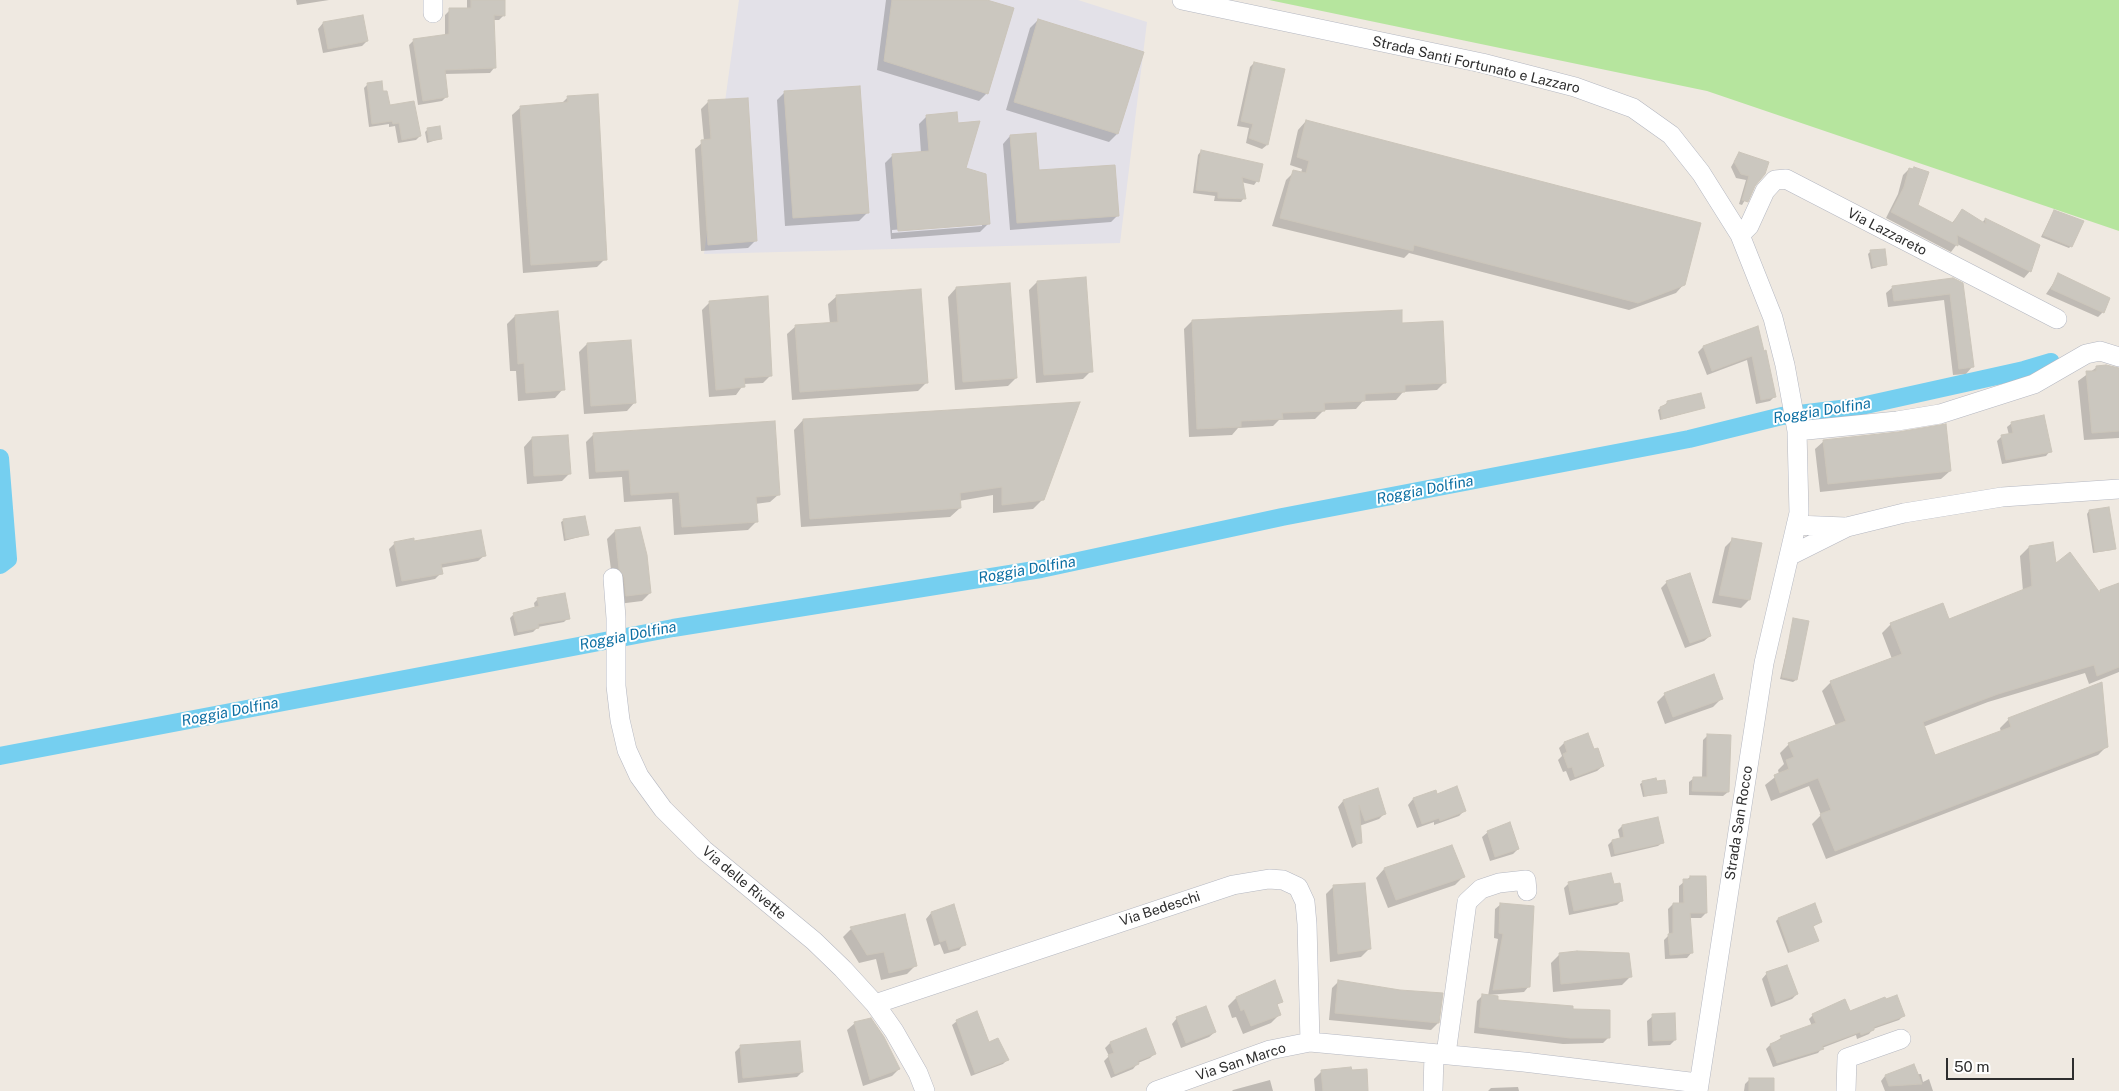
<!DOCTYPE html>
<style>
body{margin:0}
#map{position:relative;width:2119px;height:1091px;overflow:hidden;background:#efe9e1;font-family:"Public Sans",sans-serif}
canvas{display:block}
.scale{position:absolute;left:1946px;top:1058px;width:128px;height:22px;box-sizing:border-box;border:2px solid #2e2e2e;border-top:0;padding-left:6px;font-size:15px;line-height:18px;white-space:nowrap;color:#2e2e2e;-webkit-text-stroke:4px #fff;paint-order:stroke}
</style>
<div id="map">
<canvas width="2119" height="1091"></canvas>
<div class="scale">50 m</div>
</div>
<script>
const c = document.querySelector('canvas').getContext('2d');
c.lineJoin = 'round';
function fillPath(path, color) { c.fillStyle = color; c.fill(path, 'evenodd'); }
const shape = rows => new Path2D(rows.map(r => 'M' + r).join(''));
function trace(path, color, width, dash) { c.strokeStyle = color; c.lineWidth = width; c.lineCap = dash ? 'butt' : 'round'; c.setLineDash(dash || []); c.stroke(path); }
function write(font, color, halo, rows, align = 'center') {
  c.font = font + ' "Public Sans",sans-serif'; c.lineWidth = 4; c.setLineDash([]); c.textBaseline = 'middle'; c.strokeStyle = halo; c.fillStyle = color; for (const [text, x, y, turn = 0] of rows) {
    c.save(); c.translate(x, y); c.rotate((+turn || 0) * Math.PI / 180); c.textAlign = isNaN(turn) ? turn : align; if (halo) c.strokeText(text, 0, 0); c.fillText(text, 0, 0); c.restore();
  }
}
const industrial = shape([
 [739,0,1078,0,1147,22,1120,243,704,254]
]);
const green = shape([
 [1269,0,2119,0,2119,231,1707,91]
]);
const shadow = shape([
 [296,0,329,0,297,5],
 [467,0,504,0,504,15,499,20,493,20,494,68,490,73,444,74,447,96,442,101,418,105,409,45,414,40,445,35,445,15,450,10,467,9],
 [886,0,981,0,987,93,979,101,877,70],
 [1038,20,1117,134,1109,142,1006,110,1030,28],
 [323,23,367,41,362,46,323,53,318,29],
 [1254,63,1283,70,1267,145,1262,149,1246,143,1249,128,1237,126,1250,67],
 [368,84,382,93,389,106,420,136,416,140,398,143,395,126,389,127,389,124,369,127,364,88],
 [785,92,867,213,859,221,785,226,777,100],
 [568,97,605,259,597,267,523,273,512,115,521,107,561,104],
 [708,102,755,241,748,248,701,251,695,149,704,141,701,109],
 [927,116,964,168,988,224,980,232,891,239,885,163,893,155,921,153,919,124],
 [982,223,982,226,892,233,892,230],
 [1306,121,1684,284,1676,293,1629,310,1409,253,1404,258,1272,226,1286,180,1294,172,1301,173,1302,169,1290,165,1298,130],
 [428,129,440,139,427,143,425,132],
 [1010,136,1038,171,1118,215,1111,222,1010,230,1003,144],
 [1201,151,1257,181,1254,185,1241,182,1244,198,1241,202,1214,201,1215,196,1193,193,1198,155],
 [1739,153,1754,185,1742,205,1739,204,1746,180,1736,178,1731,167],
 [1909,169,1917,205,1951,224,1962,211,1982,223,1985,219,2030,271,2024,278,1957,244,1951,252,1886,218,1898,194,1903,175],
 [2054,211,2071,246,2069,248,2041,237],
 [1884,251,1885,265,1871,269,1868,254,1870,252],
 [2059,275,2103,312,2098,317,2046,294],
 [1953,279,1972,367,1966,374,1953,375,1944,300,1888,307,1886,293,1893,287],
 [1037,282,1091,371,1083,379,1036,383,1029,290],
 [1009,284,1016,378,1008,386,955,390,948,297,956,288],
 [837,296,926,383,918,391,792,400,787,334,796,326,830,324,828,304],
 [710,302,771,375,763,383,744,384,736,395,709,397,702,310],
 [515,316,563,389,555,398,518,401,516,371,510,371,507,324],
 [1192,321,1401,324,1445,382,1437,390,1403,392,1396,400,1363,401,1356,409,1324,410,1315,419,1279,420,1273,426,1238,428,1232,435,1189,437,1184,329],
 [1757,327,1775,396,1770,401,1756,404,1747,360,1707,375,1698,352,1703,347],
 [587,344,635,402,627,411,584,414,579,352],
 [2097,367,2119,369,2119,438,2084,440,2078,381],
 [1668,402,1703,408,1660,420,1658,410],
 [803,420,1043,499,1033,509,993,513,993,495,959,501,960,508,950,517,801,527,794,430],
 [2012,423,2050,451,2046,456,2002,464,1997,441,2002,436,2009,435,2007,427],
 [594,434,778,495,770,502,755,504,756,522,748,530,674,535,672,499,624,502,622,477,589,479,586,442],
 [532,438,570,473,562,481,527,484,524,447],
 [1824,441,1950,471,1941,479,1820,492,1815,449],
 [2089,511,2114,548,2112,550,2093,553,2087,514],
 [564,520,587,535,564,541,561,522],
 [615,531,650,593,642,601,618,604,612,577,607,539],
 [1733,539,1749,600,1741,608,1712,603,1725,547],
 [413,542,485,555,478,561,440,568,441,573,435,579,396,587,389,549,395,543],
 [2029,547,2099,593,2119,584,2119,672,2089,684,2085,673,1988,702,1923,727,1934,757,2001,732,2000,728,2009,719,2107,746,2098,755,1826,859,1812,824,1821,815,1809,786,1771,801,1765,785,1779,774,1778,770,1784,764,1780,753,1789,744,1836,726,1822,691,1831,682,1892,659,1882,633,1891,624,1948,621,2023,591,2020,556],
 [1667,582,1710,636,1704,641,1685,648,1661,588],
 [538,599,568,618,564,622,538,627,533,632,514,636,510,618,514,614,535,609,534,603],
 [1794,619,1796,680,1793,682,1780,679],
 [1665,694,1721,699,1713,707,1665,724,1657,702],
 [1708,735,1728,792,1723,796,1689,795,1689,782,1694,778,1702,778,1703,740],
 [1564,743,1593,751,1603,766,1597,771,1570,781,1566,771,1563,772,1558,760,1562,756,1559,748],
 [1643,782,1666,792,1643,797,1640,784],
 [1377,790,1384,814,1379,819,1359,826,1361,842,1352,848,1338,807,1343,801],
 [1435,791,1436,795,1464,811,1459,816,1434,825,1434,822,1417,828,1408,805,1413,799],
 [1622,826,1663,842,1658,846,1611,857,1608,845,1612,841,1620,839,1618,830],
 [1488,832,1518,849,1513,854,1490,861,1482,837],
 [1451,847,1463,877,1455,885,1388,908,1376,878,1384,869],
 [1690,877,1706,913,1701,918,1689,918,1692,952,1687,958,1665,959,1664,940,1669,935,1668,909,1673,904,1679,904,1679,886],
 [1569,883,1613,886,1622,900,1617,905,1569,915,1564,888],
 [1334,886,1369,949,1361,957,1330,962,1326,894],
 [1501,904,1529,986,1524,992,1488,995,1496,1001,1572,1011,1609,1037,1603,1043,1563,1044,1474,1033,1477,1001,1483,995,1488,996,1498,939,1494,938,1495,909],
 [931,913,964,944,959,950,944,954,940,944,934,946,926,919],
 [1778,919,1821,922,1812,927,1815,942,1788,953,1776,921],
 [851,929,915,966,907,974,881,980,876,959,859,963,843,937],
 [1559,955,1630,977,1622,985,1553,992,1551,963],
 [1767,973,1797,994,1792,999,1771,1007,1762,979],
 [1339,981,1400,992,1441,994,1438,1023,1431,1030,1329,1020,1332,988],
 [1274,982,1281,1001,1276,1006,1279,1015,1271,1023,1243,1034,1236,1017,1232,1018,1228,1006,1236,998],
 [1849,1013,1904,1015,1899,1020,1873,1029,1869,1034,1857,1039,1856,1035,1822,1048,1818,1053,1773,1067,1766,1049,1770,1045,1781,1038,1812,1026,1809,1019,1813,1015],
 [1653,1016,1675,1040,1670,1045,1648,1046,1647,1021],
 [1177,1018,1215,1032,1209,1037,1181,1048,1172,1024],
 [957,1021,988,1043,1007,1060,1003,1064,971,1076,952,1025],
 [855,1023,899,1069,892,1076,863,1086,847,1030],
 [1145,1030,1155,1053,1150,1058,1138,1063,1133,1069,1111,1078,1104,1061,1109,1056,1105,1048,1110,1043],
 [741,1046,802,1072,797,1077,738,1083,735,1052],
 [1322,1071,1367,1091,1315,1091,1314,1079],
 [1921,1074,1923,1082,1929,1079,1933,1091,1885,1091,1881,1081,1885,1076],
 [1750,1079,1773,1091,1744,1091,1745,1084],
 [1270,1080,1273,1091,1232,1091,1233,1090],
 [1518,1087,1519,1091,1488,1091,1491,1088]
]);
const canal = shape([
 [0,458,8,559,0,565],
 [0,756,673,628,1041,569,1282,517,1689,439,1782,416,1857,407,2024,370,2051,362]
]);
const building = shape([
 [471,0,505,0,505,16,494,15,496,68,445,70,448,97,423,101,413,39,449,34,449,8,471,8,471,0],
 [892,0,987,0,1014,8,988,94,884,61,892,0],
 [363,15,368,41,328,49,323,22,363,15],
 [1038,19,1144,52,1118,134,1014,102,1038,19],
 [1254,62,1285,69,1268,145,1249,138,1253,124,1241,121,1254,62],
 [382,81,383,91,387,91,390,105,414,101,421,136,402,140,399,123,393,124,392,121,372,124,367,83,382,81],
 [860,86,869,213,793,218,784,91,860,86],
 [598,94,607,260,531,265,520,106,568,102,567,96,598,94],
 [748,98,757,241,708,245,701,140,711,139,708,100,748,98],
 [957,112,958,123,980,121,966,168,986,174,990,224,898,231,892,154,929,151,926,115,957,112],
 [1306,120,1701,223,1685,285,1638,303,1414,245,1413,251,1280,218,1293,170,1306,173,1309,161,1297,157,1306,120],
 [440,126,442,139,429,141,427,128,440,126],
 [1036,133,1039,170,1115,165,1119,216,1017,223,1010,135,1036,133],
 [1201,150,1263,164,1259,182,1242,177,1246,199,1218,198,1218,192,1196,190,1201,150],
 [1739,152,1769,162,1765,174,1755,186,1748,202,1742,200,1749,176,1741,174,1734,162,1739,152],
 [1914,167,1929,172,1918,205,1953,223,1962,209,1986,224,1985,218,2040,245,2031,272,1957,235,1958,246,1891,212,1904,187,1909,168,1913,169,1914,167],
 [2054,210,2084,221,2072,247,2043,235,2054,210],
 [1885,249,1887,265,1873,267,1870,250,1885,249],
 [2058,273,2110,298,2104,313,2051,289,2058,273],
 [1086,277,1093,372,1044,375,1037,281,1086,277],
 [1953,278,1963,283,1974,367,1959,369,1950,294,1894,301,1892,286,1953,278],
 [1010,283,1017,378,963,382,956,287,1010,283],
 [921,289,928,383,800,392,795,325,838,322,836,295,921,289],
 [768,296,772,376,744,378,745,387,716,390,709,301,768,296],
 [1402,310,1402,323,1443,321,1446,383,1405,385,1405,392,1365,394,1365,401,1324,403,1325,411,1282,413,1283,419,1241,421,1241,427,1197,429,1192,320,1402,310],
 [558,311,565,390,526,393,524,363,518,364,515,315,558,311],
 [1758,326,1764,351,1766,350,1776,397,1761,400,1752,356,1712,371,1703,346,1758,326],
 [631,340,636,403,591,406,587,343,631,340],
 [2106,365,2119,368,2119,431,2092,433,2086,371,2096,371,2096,366,2106,365],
 [1701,393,1705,408,1662,419,1660,407,1667,404,1667,401,1701,393],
 [1080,402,1044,500,1002,505,1002,487,960,493,961,508,810,519,803,419,1080,402],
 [2044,415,2052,452,2006,460,2001,435,2013,433,2011,422,2044,415],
 [775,421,780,495,756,497,758,522,682,527,679,492,631,495,629,470,596,472,593,433,775,421],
 [1946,424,1951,471,1828,484,1823,440,1898,432,1946,424],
 [568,435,571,474,534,476,532,437,568,435],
 [2109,507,2116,549,2095,552,2089,510,2109,507],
 [585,516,589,535,566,539,563,519,585,516],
 [640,527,647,555,651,593,626,596,624,577,619,569,615,530,640,527],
 [481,530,486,556,441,564,443,574,402,581,394,542,414,538,414,541,481,530],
 [1732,538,1762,543,1750,600,1719,595,1732,538],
 [2053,542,2056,563,2070,552,2100,593,2100,590,2119,583,2119,667,2097,676,2094,665,1998,694,1923,722,1935,755,2011,727,2008,718,2102,682,2108,747,1835,851,1820,814,1831,810,1818,778,1780,793,1774,775,1789,769,1786,760,1794,757,1788,743,1846,721,1830,681,1902,654,1890,623,1943,603,1949,619,2032,586,2029,546,2053,542],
 [1690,573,1711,636,1690,643,1666,581,1690,573],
 [565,593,570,619,538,624,539,628,518,632,513,613,539,606,537,598,565,593],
 [1793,618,1809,621,1797,680,1782,677,1793,618],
 [1714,674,1723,699,1673,717,1664,693,1714,674],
 [1588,733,1594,749,1598,748,1604,766,1575,777,1572,767,1568,768,1563,754,1567,752,1564,742,1588,733],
 [1707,734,1731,735,1729,792,1692,791,1693,777,1707,777,1707,734],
 [1656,778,1657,781,1665,780,1667,793,1645,796,1642,781,1656,778],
 [1457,786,1466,811,1440,821,1439,818,1422,824,1413,798,1436,790,1437,794,1457,786],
 [1378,788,1386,814,1365,821,1359,805,1362,843,1357,844,1343,800,1378,788],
 [1658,817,1664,843,1615,854,1612,840,1624,837,1622,825,1658,817],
 [1510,822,1519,849,1495,857,1487,831,1510,822],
 [1452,845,1465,877,1396,900,1384,868,1452,845],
 [1611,873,1614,884,1620,883,1623,901,1574,911,1568,882,1611,873],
 [1690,876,1706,876,1707,913,1690,913,1693,953,1670,955,1668,934,1673,933,1673,903,1684,903,1683,879,1690,879,1690,876],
 [1365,883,1371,949,1338,954,1333,885,1365,883],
 [1500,903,1534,906,1530,987,1493,990,1503,934,1499,933,1500,903],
 [1815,903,1822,922,1813,926,1819,941,1790,952,1778,918,1815,903],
 [954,904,966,945,949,950,946,940,940,942,931,912,954,904],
 [905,914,917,966,889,973,884,952,867,955,850,927,905,914],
 [1577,951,1629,953,1632,977,1561,984,1559,953,1577,951],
 [1787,965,1798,994,1776,1003,1766,972,1787,965],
 [1275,980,1283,1002,1277,1004,1281,1015,1251,1026,1244,1009,1241,1011,1236,997,1275,980],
 [1338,980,1400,990,1443,993,1439,1023,1335,1013,1338,980],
 [1482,994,1498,996,1498,1000,1573,1006,1573,1009,1610,1010,1610,1038,1570,1038,1479,1027,1482,994],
 [1897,995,1905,1016,1874,1027,1874,1030,1861,1035,1860,1032,1822,1046,1824,1049,1777,1063,1770,1044,1782,1039,1780,1036,1816,1023,1812,1014,1845,999,1850,1011,1885,997,1886,999,1897,995],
 [1206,1006,1216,1032,1186,1043,1176,1017,1206,1006],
 [977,1011,989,1042,998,1038,1009,1060,975,1073,956,1020,977,1011],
 [1675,1013,1676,1040,1653,1041,1652,1014,1675,1013],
 [871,1018,884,1037,900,1069,870,1080,854,1022,871,1018],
 [1146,1028,1156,1054,1138,1061,1139,1064,1115,1074,1108,1055,1114,1053,1110,1042,1146,1028],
 [800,1041,803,1072,743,1078,740,1045,800,1041],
 [1914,1064,1922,1084,1889,1086,1885,1075,1914,1064],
 [1351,1067,1352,1070,1367,1069,1368,1091,1323,1091,1321,1070,1351,1067],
 [1749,1078,1774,1078,1774,1091,1749,1091,1749,1078]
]);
const street = shape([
 [433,0,433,13],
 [1182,0,1482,63,1575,87,1633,108,1671,135,1701,173,1740,235,1773,318,1785,365,1797,431,1799,513,1764,663,1698,1091],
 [1740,235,1749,226,1765,191,1775,180,1786,179,2057,319],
 [1797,431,1897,421,1940,414,2034,384,2086,354,2100,351,2119,357],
 [1796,525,1845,527],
 [1789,556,1847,527,1904,513,2002,497,2119,489],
 [613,578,616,618,616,686,620,720,627,750,639,776,663,809,704,850,814,941,843,969,875,1004,894,1031,918,1073,925,1091],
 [875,1004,1233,885,1269,879,1283,880,1298,887,1305,902,1307,924,1310,1042],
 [1446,1054,1467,902,1481,889,1499,883,1526,880,1527,891],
 [1156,1091,1270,1050,1310,1042,1524,1062,1698,1083],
 [1433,1091,1434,1054],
 [1846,1091,1847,1058,1901,1039]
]);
const streetNames = [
 ["Strada Santi Fortunato e Lazzaro",1476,65,13],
 ["Via Lazzareto",1887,232,27],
 ["Strada San Rocco",1739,823,-81],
 ["Via delle Rivette",744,883,40],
 ["Via Bedeschi",1160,909,-18],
 ["Via San Marco",1241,1062,-18]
];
const waterNames = [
 ["Roggia Dolfina",1822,411,-9],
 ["Roggia Dolfina",1425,490,-11],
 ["Roggia Dolfina",1027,570,-10],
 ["Roggia Dolfina",628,636,-11],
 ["Roggia Dolfina",230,712,-11]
];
fillPath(industrial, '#e3e1e8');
fillPath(green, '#b6e59e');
fillPath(shadow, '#0003');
trace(canal, '#75cff0', 18);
fillPath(building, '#cbc7bf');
trace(building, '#cbc5ba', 1);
trace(street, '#b4b7c1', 20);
trace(street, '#fff', 19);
write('14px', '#2e2e2e', '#fff', streetNames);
write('italic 15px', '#0d6fa3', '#fff', waterNames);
</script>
